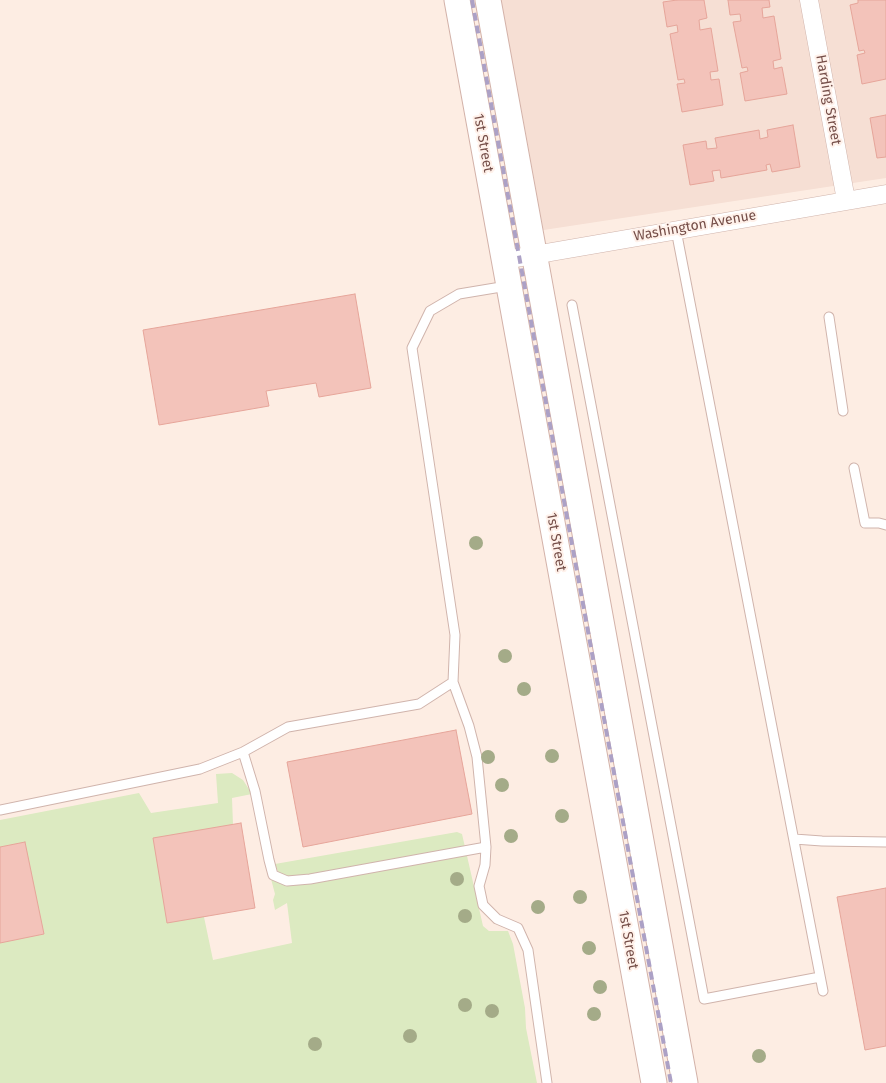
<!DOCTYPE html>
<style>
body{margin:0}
canvas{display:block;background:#fdede3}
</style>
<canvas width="886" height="1083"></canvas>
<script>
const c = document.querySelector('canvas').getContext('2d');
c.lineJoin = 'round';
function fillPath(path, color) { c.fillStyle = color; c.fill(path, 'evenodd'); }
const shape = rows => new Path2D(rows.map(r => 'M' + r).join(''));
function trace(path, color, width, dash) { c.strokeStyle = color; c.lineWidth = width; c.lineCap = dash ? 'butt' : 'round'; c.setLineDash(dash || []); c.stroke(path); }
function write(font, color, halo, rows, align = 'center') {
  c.font = font + ' "Fira Sans",sans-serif'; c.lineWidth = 4; c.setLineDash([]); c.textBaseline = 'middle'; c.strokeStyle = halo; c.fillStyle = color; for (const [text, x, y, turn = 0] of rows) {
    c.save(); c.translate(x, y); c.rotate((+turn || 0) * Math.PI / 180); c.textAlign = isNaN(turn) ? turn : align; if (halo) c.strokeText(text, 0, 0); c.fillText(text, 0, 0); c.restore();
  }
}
const residential = shape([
 [499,0,886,0,886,178,537,231]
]);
const green = shape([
 [232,773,243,780,252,794,232,798,233,825,204,917,213,960,292,943,287,903,275,910,273,900,275,894,271,879,281,879,275,864,457,832,462,834,483,926,489,931,508,931,513,944,525,1008,526,1028,537,1083,0,1083,0,820,139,793,151,813,218,803,216,774]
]);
const building = shape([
 [677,0,704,0,707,18,699,20,700,30,711,28,718,71,710,72,711,80,719,79,723,105,682,112,677,84,685,83,684,79,678,80,670,34,678,32,677,25,667,27,663,2,677,0],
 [728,0,769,0,770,7,762,8,763,18,774,16,781,59,773,61,774,69,782,67,787,94,745,101,740,73,748,71,747,67,742,68,733,22,741,21,740,14,730,15,728,0],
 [858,0,886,0,886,79,862,84,857,55,865,53,864,50,859,51,850,5,858,3,858,0],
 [886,115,886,157,877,158,870,118,886,115],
 [793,125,800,167,772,172,770,164,766,165,767,170,721,178,720,170,712,171,714,181,690,185,683,145,706,141,707,149,717,148,715,138,759,130,760,139,768,137,767,130,793,125],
 [355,294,371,388,319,397,316,383,266,391,269,406,159,425,143,330,355,294],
 [456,730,472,814,303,847,287,762,456,730],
 [241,823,255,908,167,923,153,838,241,823],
 [25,842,44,934,0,943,0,847,25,842],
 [886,888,886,1046,865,1050,837,897,886,888]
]);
const service = shape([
 [676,230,823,991],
 [572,305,704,999,820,977],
 [829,317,843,411],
 [854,468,865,523,879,523,886,525],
 [453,682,469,726,477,757,486,847,485,865,479,886,483,905,497,919,518,928,528,950,547,1083],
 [243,752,255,791,269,860,273,875,287,881,310,879,486,847],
 [0,810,200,769,243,752,288,727,419,704,453,682,455,635,412,348,430,311,459,294,507,286],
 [794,839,822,841,886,842]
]);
const minor = shape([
 [809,0,846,200],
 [505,260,886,194]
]);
const secondary = shape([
 [457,0,654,1083],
 [488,0,685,1083]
]);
const rail = shape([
 [472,0,671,1083]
]);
const trees = [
 [476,543],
 [505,656],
 [524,689],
 [552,756],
 [488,757],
 [502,785],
 [562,816],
 [511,836],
 [457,879],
 [580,897],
 [538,907],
 [465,916],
 [589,948],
 [600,987],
 [465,1005],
 [492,1011],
 [594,1014],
 [410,1036],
 [315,1044],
 [759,1056]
];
const streetNames = [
 ["Harding Street",828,100,80],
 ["1st Street",483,143,80],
 ["Washington Avenue",695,226,-10],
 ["1st Street",556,542,80],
 ["1st Street",628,940,80]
];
fillPath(residential, '#f6dfd4');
fillPath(green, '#dceac1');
fillPath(building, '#f3c3ba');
trace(building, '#e6a59a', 1);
trace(service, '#d0b4ac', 11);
trace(minor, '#d0b4ac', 19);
trace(secondary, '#d3b2a9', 27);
trace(service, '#fff', 9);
trace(minor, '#fff', 18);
trace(secondary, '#fff', 25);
trace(rail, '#aca1c6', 4, [8, 5]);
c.fillStyle = '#a4ab88';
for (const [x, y] of trees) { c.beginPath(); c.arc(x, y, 7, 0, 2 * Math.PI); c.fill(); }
write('14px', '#754e48', '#fff1ea', streetNames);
</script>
